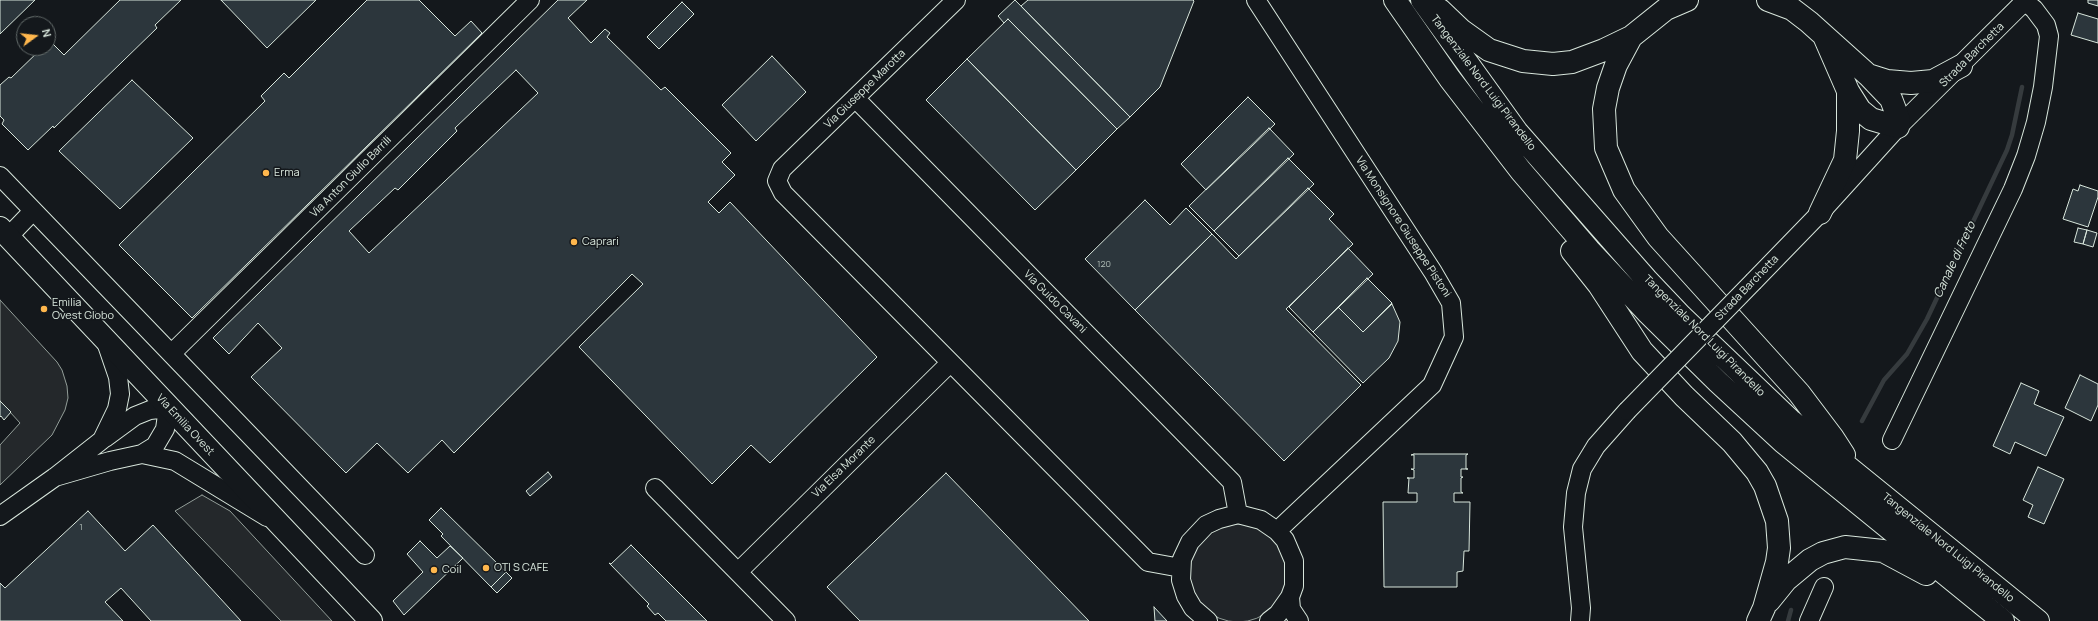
<!DOCTYPE html>
<style>
body{margin:0}
#map{position:relative;width:2098px;height:621px;overflow:hidden;background:#14181c;font-family:Manrope,sans-serif}
canvas{display:block}
.north{position:absolute;left:16px;top:16px;width:40px;height:40px;box-sizing:border-box;background:#14181c;border:1px solid #626a69;border-radius:50%;rotate:75deg;font-size:11px;font-weight:700;line-height:16px;text-align:center;color:#d8e6dc}
.north::after{content:'';display:block;margin:auto;width:14px;height:18px;background:#ffb74d;clip-path:polygon(50% 0,100% 100%,50% 72%,0 100%)}
</style>
<div id="map">
<canvas width="2098" height="621"></canvas>
<div class="north">N</div>
</div>
<script>
const c = document.querySelector('canvas').getContext('2d');
c.lineJoin = 'round';
function fillPath(path, color) { c.fillStyle = color; c.fill(path, 'evenodd'); }
const shape = rows => new Path2D(rows.map(r => 'M' + r).join(''));
function trace(path, color, width, dash) { c.strokeStyle = color; c.lineWidth = width; c.lineCap = dash ? 'butt' : 'round'; c.setLineDash(dash || []); c.stroke(path); }
function write(font, color, halo, rows, align = 'center') {
  c.font = font + ' Manrope,sans-serif'; c.lineWidth = 3; c.setLineDash([]); c.textBaseline = 'middle'; c.strokeStyle = halo; c.fillStyle = color; for (const [text, x, y, turn = 0] of rows) {
    c.save(); c.translate(x, y); c.rotate((+turn || 0) * Math.PI / 180); c.textAlign = isNaN(turn) ? turn : align; if (halo) c.strokeText(text, 0, 0); c.fillText(text, 0, 0); c.restore();
  }
}
const green = shape([
 '1189 573a49 49 0 1 1 98 0a49 49 0 1 1-98 0Z'
]);
const parking = shape([
 [0,300,57,362,62,370,67,386,68,398,65,410,52,435,0,485,0,445,20,423,0,401,0,300],
 [202,495,230,511,332,621,281,621,175,511,202,495]
]);
const stream = shape([
 [1862,421,1884,380,1907,354,1927,319,2007,150,2012,135,2022,87],
 [1788,621,1791,610]
]);
const building = shape([
 [0,0,35,0,0,34,0,0],
 [120,0,181,0,155,25,157,28,54,128,53,126,28,150,2,124,4,120,0,116,0,85,9,77,11,78,42,48,48,48,49,40,64,55,120,0],
 [221,0,316,0,267,48,221,0],
 [367,0,419,0,455,36,471,21,482,33,192,318,119,245,265,101,261,96,284,73,289,78,367,0],
 [558,0,587,0,568,18,591,43,605,29,610,33,607,37,661,90,665,87,731,153,722,162,735,175,708,202,719,213,730,202,877,357,770,463,751,445,712,484,579,347,643,284,632,274,454,453,442,440,408,473,377,443,346,473,251,377,282,348,258,323,229,354,213,338,558,0],
 [516,70,538,93,369,253,349,231,395,188,398,190,457,131,455,128,516,70],
 [1015,0,1130,117,1117,129,1008,19,1004,23,998,16,1015,0],
 [1028,0,1193,0,1194,1,1160,87,1130,117,1021,6,1028,0],
 [2088,0,2098,0,2098,6,2088,3,2088,0],
 [682,2,694,14,659,49,647,37,682,2],
 [2078,13,2098,19,2098,43,2071,35,2078,13],
 [1008,19,1117,129,1076,170,967,59,1008,19],
 [772,56,806,92,756,141,722,105,772,56],
 [967,59,1076,170,1035,210,926,100,967,59],
 [132,80,193,138,120,209,59,151,132,80],
 [1248,97,1275,124,1206,190,1181,164,1248,97],
 [1269,128,1294,154,1214,231,1189,206,1269,128],
 [1288,158,1314,184,1239,256,1214,231,1288,158],
 [2080,185,2098,191,2098,197,2088,227,2063,219,2073,189,2078,191,2080,185],
 [1308,188,1334,214,1329,219,1353,244,1286,309,1361,385,1284,461,1135,310,1212,234,1236,259,1308,188],
 [1145,200,1170,225,1186,208,1212,234,1135,310,1085,259,1145,200],
 [2078,228,2087,230,2083,244,2074,242,2078,228],
 [2087,230,2097,233,2093,247,2083,244,2087,230],
 [1348,248,1373,274,1313,332,1289,307,1348,248],
 [1367,278,1392,303,1363,332,1338,307,1367,278],
 [1392,304,1400,322,1398,341,1389,358,1363,383,1313,332,1338,307,1363,332,1392,304],
 [2080,375,2098,384,2098,405,2091,421,2065,408,2080,375],
 [2021,383,2039,391,2034,404,2064,417,2046,456,2015,442,2010,454,1993,446,2021,383],
 [0,401,11,412,4,420,1,416,0,417,0,401],
 [1414,454,1468,454,1466,455,1466,469,1468,469,1461,469,1461,477,1463,477,1461,478,1461,492,1463,493,1454,493,1454,502,1470,502,1469,551,1464,551,1463,571,1457,572,1457,587,1384,587,1383,502,1417,502,1417,493,1408,493,1409,478,1407,478,1414,478,1414,470,1411,469,1414,469,1414,455,1411,455,1414,454],
 [2038,467,2064,479,2044,524,2028,517,2033,505,2023,500,2038,467],
 [548,472,552,477,530,496,526,491,548,472],
 [946,473,1089,621,860,621,827,587,946,473],
 [441,508,506,572,491,587,441,536,443,534,429,520,441,508],
 [88,511,125,551,153,525,241,621,151,621,121,588,105,602,123,621,0,621,0,583,5,588,88,511],
 [420,541,437,558,450,546,463,558,404,615,393,601,423,572,407,554,420,541],
 [631,545,707,621,666,621,658,613,655,615,647,606,649,604,609,563,611,564,631,545],
 [506,572,512,578,497,593,491,587,506,572],
 [1154,607,1167,621,1155,621,1154,607]
]);
const minor = shape([
 [956,0,782,169,777,181,783,193,1148,562,1181,568],
 [1256,0,1433,272,1451,303,1454,337,1432,385,1277,531],
 [855,98,1232,482,1238,514],
 [0,176,365,555],
 [8,237,33,211],
 [1754,281,1820,213,1898,127,2026,0],
 [172,353,530,0],
 [105,438,135,416,150,410,168,408,165,429,155,446,142,454],
 [1892,440,2013,189,2026,156,2036,122,2043,87,2049,36,2046,25,2034,9,2025,2],
 [55,477,110,461,142,454,175,461,267,517],
 [655,488,786,621],
 [0,516,55,477,102,440,117,409,120,394,118,377,106,342],
 [738,572,950,363],
 [1290,597,1291,609,1299,621],
 [1208,621,1193,608,1186,596,1181,580,1182,559,1190,542,1206,525,1219,519,1238,514,1261,520,1277,531,1285,540,1294,561,1294,586,1290,597,1278,614,1269,621],
 [1580,621,1581,608,1573,527,1576,493,1582,469,1596,446,1627,411],
 [1809,621,1824,587]
]);
const major = shape([
 [0,228,371,621]
]);
const highway = shape([
 [1395,0,1450,79,1521,171,1589,250,1648,313,1718,382,1783,442,2003,621],
 [1422,0,1517,132,1646,279,1681,316,1790,420,2038,621],
 [1768,0,1792,9,1809,22,1868,75,1891,99,1899,120,1898,127,1871,119,1860,110,1848,91,1824,36],
 [1440,10,1461,30,1489,50,1523,61,1553,64,1572,62,1604,50,1631,37,1666,9,1687,0],
 [1631,37,1616,65,1608,88,1604,109,1606,148,1624,190,1658,237,1799,393,1833,438,1844,455],
 [1868,75,1887,81,1911,83,1933,81,1961,66],
 [1820,213,1845,160,1848,131,1848,91],
 [1572,251,1599,285,1642,351,1684,396,1732,442,1757,472,1765,486,1777,521,1779,548,1777,562,1764,608,1758,621],
 [1769,601,1786,580,1810,560,1823,553,1845,547,1883,551,1926,574]
]);
const minorBridge = shape([
 [1627,411,1754,281]
]);
const markers = [
 [266,173,4,"#ffb74d"],
 [574,242,4,"#ffb74d"],
 [44,309,4,"#ffb74d"],
 [486,568,4,"#ffb74d"],
 [434,570,4,"#ffb74d"]
];
const numberNames = [
 ["120",1104,264],
 ["1",81,527]
];
const streetNames = [
 ["Strada Barchetta",1972,55,-45],
 ["Tangenziale Nord Luigi Pirandello",1483,83,53],
 ["Via Giuseppe Marotta",865,89,-44],
 ["Via Anton Giulio Barrili",351,177,-45],
 ["Via Monsignore Giuseppe Pistoni",1403,227,57],
 ["Strada Barchetta",1747,288,-46],
 ["Via Guido Cavani",1055,302,45],
 ["Tangenziale Nord Luigi Pirandello",1704,336,45],
 ["Via Emilia Ovest",185,425,47],
 ["Via Elsa Morante",844,467,-44],
 ["Tangenziale Nord Luigi Pirandello",1948,548,39]
];
const poiNames = [
 ["Erma",274,173],
 ["Caprari",582,242],
 ["Emilia",52,303],
 ["Ovest Globo",52,316],
 ["OTI S CAFE",494,568],
 ["Coil",442,570]
];
const waterNames = [
 ["Canale di Freto",1955,260,-65]
];
fillPath(green, '#202428');
trace(green, '#939e99', 1);
fillPath(parking, '#24282b');
trace(parking, '#939e99', 1);
trace(stream, '#363b3e', 4.5);
fillPath(building, '#2c363c');
trace(building, '#d8e6dc', 1);
trace(minor, '#d8e6dc', 20);
trace(major, '#d8e6dc', 24);
trace(highway, '#d8e6dc', 24);
trace(minor, '#14181c', 18);
trace(major, '#14181c', 22);
trace(highway, '#14181c', 22);
trace(minorBridge, '#d8e6dc', 20, []);
trace(minorBridge, '#14181c', 18);
for (const [x, y, r, color] of markers) { const dot = new Path2D(); dot.arc(x, y, r, 0, 2 * Math.PI); c.fillStyle = color; c.fill(dot); trace(dot, '#14181c', 1.5); }
write('9px', '#adbab4', null, numberNames);
write('11px', '#d8e6dc', '#14181c', streetNames);
write('11px', '#d8e6dc', '#14181c', poiNames, 'left');
write('italic 12px', '#d8e6dc', '#14181c', waterNames);
</script>
